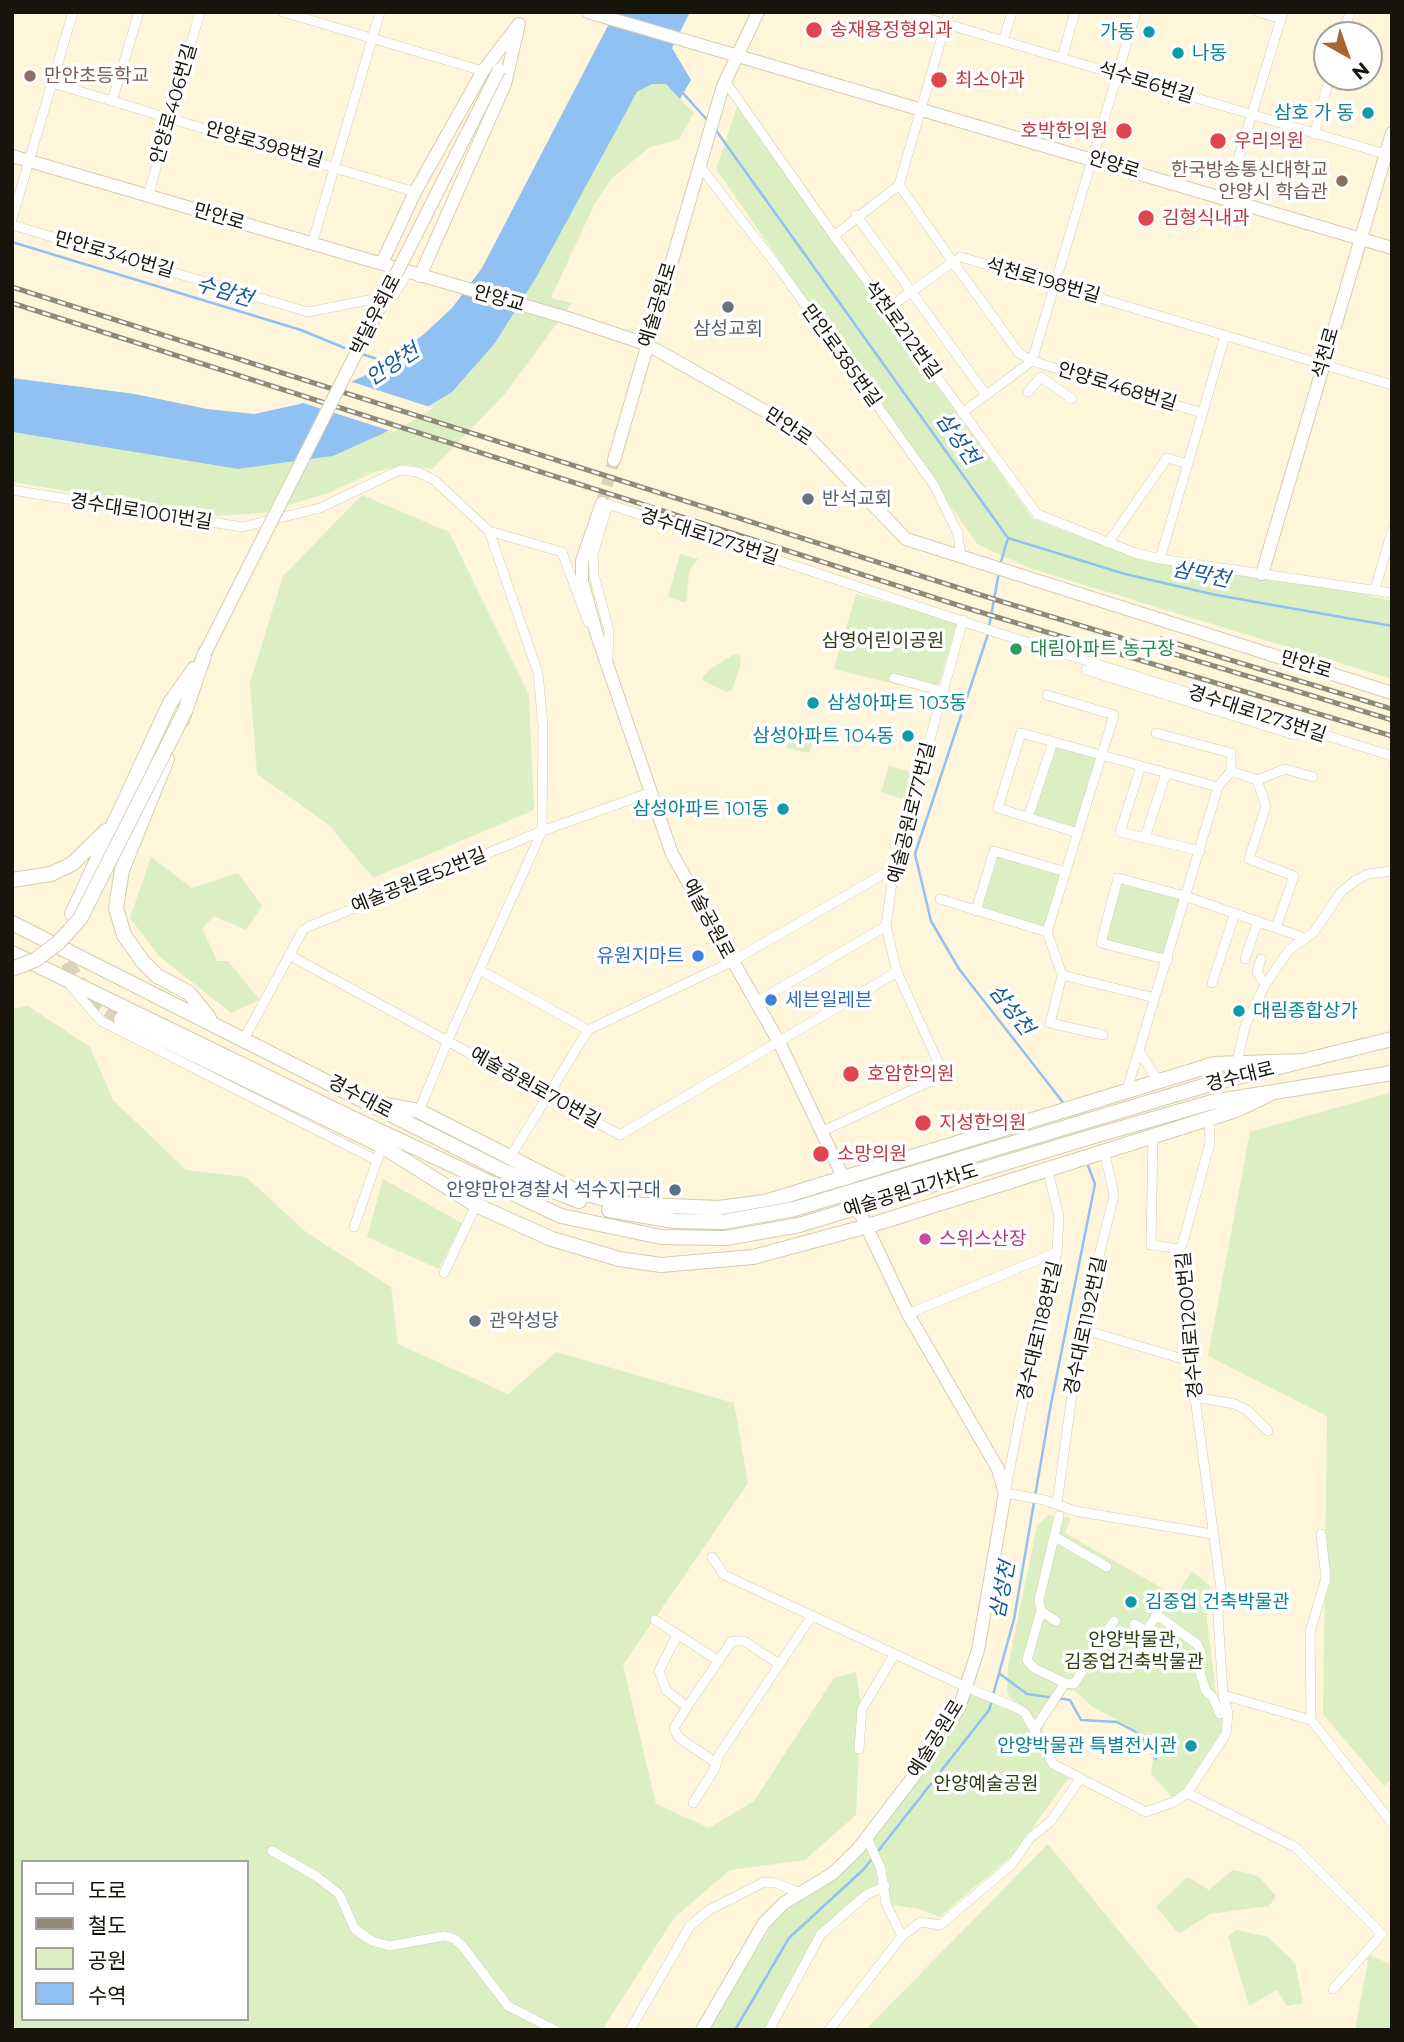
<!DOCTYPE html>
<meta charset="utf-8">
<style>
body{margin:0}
#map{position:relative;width:1404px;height:2042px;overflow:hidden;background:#fef5da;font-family:Montserrat,"Noto Sans KR",sans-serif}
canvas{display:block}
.frame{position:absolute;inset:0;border:14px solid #17140a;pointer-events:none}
.legend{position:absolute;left:21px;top:1860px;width:228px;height:161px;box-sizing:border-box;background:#fff;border:2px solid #a2a19d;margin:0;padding:9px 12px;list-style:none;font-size:21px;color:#17140a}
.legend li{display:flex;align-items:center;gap:14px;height:35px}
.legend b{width:35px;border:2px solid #a2a19d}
.north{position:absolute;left:1313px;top:21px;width:70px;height:70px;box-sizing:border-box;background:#fff;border:2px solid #a2a19d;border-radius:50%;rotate:140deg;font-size:19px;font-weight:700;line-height:28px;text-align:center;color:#17140a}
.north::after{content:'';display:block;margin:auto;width:24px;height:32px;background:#a86533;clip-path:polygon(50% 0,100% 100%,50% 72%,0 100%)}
</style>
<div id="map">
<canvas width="1404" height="2042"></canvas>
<div class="frame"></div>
<ul class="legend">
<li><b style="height:9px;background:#fff"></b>도로</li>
<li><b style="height:9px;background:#8f8976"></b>철도</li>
<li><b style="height:19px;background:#dcefc3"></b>공원</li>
<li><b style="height:19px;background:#91c1f2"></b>수역</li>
</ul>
<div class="north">N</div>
</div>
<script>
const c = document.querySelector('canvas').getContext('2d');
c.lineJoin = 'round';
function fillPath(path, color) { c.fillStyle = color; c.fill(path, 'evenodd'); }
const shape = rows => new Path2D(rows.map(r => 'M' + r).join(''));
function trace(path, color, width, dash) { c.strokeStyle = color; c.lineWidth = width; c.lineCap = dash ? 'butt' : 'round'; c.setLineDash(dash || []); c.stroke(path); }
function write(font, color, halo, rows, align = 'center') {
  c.font = font + ' Montserrat,"Noto Sans KR",sans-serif'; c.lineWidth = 7; c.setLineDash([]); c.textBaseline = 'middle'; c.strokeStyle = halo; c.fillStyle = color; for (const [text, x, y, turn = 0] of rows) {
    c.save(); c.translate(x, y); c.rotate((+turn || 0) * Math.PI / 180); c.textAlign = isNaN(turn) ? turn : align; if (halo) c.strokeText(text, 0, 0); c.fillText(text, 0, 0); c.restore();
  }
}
const green = shape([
 [652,84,666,84,694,113,679,139,650,147,611,179,594,205,551,298,572,303,504,395,432,469,407,465,374,472,331,492,263,513,216,516,12,482,12,432,238,469,333,456,384,433,452,392,637,92],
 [737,107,1033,519,1107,547,1157,562,1338,588,1392,601,1392,679,1029,568,977,544,716,169],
 [362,495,449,532,529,695,534,810,373,878,329,825,257,774,250,683,283,576],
 [680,554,698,559,689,572,686,603,668,597],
 [856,594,957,622,936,694,834,669],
 [735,654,740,656,741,663,732,690,727,692,705,682,702,678,710,669],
 [792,729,815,735,809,753,787,748],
 [1053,742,1102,755,1078,833,1028,818],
 [889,766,914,773,906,800,881,792],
 [994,851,1066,872,1047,932,976,911],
 [151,857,192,888,238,873,262,906,246,930,214,916,202,928,217,961,228,961,260,1000,231,1013,159,956,130,918],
 [1118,878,1185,896,1168,960,1101,943],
 [28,1006,90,1047,113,1100,186,1170,246,1177,306,1232,391,1287,398,1344,508,1394,556,1352,734,1403,748,1483,623,1665,656,1804,709,1828,754,1801,834,1678,856,1672,861,1706,856,1815,805,1860,730,1870,674,1918,602,2030,12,2030,12,1009],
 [23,1862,247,1862,247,2019,23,2019],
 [1392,1092,1392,1779,1384,1786,1323,1714,1327,1416,1208,1356,1250,1132],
 [383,1179,462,1223,439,1269,367,1237],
 [1048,1515,1071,1518,1065,1533,1176,1596,1192,1571,1210,1586,1207,1619,1216,1694,1224,1713,1222,1737,1190,1785,1174,1799,1151,1774,1156,1741,1091,1706,1075,1691,1067,1690,1045,1723,1041,1737,1028,1709,1014,1703,1007,1692,1008,1666,1037,1526],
 [967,1688,1018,1708,1039,1741,1070,1776,1013,1855,939,1917,919,1909,887,1904,885,1887,866,1896,822,1935,770,2030,707,2030,785,1904,858,1850],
 [1048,1844,1200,2030,865,2030],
 [1233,1870,1258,1876,1276,1896,1269,1906,1210,1914,1179,1934,1156,1907,1187,1877,1209,1890],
 [1237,1930,1268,1937,1295,1963,1303,2003,1287,2006,1277,1990,1249,2006,1228,1936],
 [1369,1955,1392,1965,1392,2030,1355,2030]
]);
const water = shape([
 [615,12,690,12,672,48,691,80,680,99,666,84,652,84,637,92,537,276,495,343,452,392,384,433,333,456,238,469,12,432,12,378,135,394,207,409,254,414,300,404,364,376,423,335,452,308,482,268]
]);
const pier = shape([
 [346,380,433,408,394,432,297,401]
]);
const stream = shape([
 [682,92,708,121],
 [715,129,1008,538,1000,565],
 [12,242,301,330,352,351],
 [362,354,386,362],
 [1008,538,1125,574,1216,595,1392,626],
 [989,627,999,572],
 [988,634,915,854,931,921,959,969,1065,1105],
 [1000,1674,1027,1694,1070,1700,1081,1720,1117,1722,1140,1734,1156,1759],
 [993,1695,1014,1619,1050,1409,1095,1184,1087,1163],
 [735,2030,789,1938,864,1869,989,1710,992,1701]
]);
const secondaryTunnel = shape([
 [602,503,614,460]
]);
const primaryTunnel = shape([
 [63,942,67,962,80,984,96,1002,121,1019]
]);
const street = shape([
 [73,12,52,83,415,192],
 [283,12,483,71],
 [906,12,1392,156],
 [1258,12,1281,19],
 [1343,35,1350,12],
 [1003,41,1012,12],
 [1062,58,1075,12],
 [725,81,834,236,1037,514,1135,553,1160,559,1392,593],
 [112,101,139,12],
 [1314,134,1330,77],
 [699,165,781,271,934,485,958,534,961,558],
 [899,185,953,262,961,257,1392,385],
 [148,196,200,12],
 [1226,199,1283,12],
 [856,215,986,395],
 [12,219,52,83],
 [12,225,308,312,394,295,408,272],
 [834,236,899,185,949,12],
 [312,244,380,12],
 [887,309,953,262,1019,353,1032,361,1202,413],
 [1028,392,1041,377,1072,399],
 [962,413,1032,361,1136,12],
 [12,490,242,527,320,508,400,470,418,472,434,480,489,531,562,552,588,622],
 [1108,543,1167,458,1188,464],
 [1160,559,1225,336],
 [1375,589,1392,531],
 [608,659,609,631,594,575,593,555,608,504,1001,634,1392,756],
 [1086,670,1295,735],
 [894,678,945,692],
 [1047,695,1114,715,1047,932],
 [1141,766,1120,832,1200,851],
 [1231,771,1257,780,1285,769,1313,777],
 [1257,780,1266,806,1249,859,1294,876,1276,928],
 [1028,818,1053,742],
 [1078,833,998,808,1021,733,1218,787],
 [1145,838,1166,773],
 [940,899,1047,932,1062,975,1155,998],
 [976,911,994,851,1066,872],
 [289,955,620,1135,897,972],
 [1245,959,1258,921],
 [1261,959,1257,972,1265,985],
 [1168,960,1101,943,1118,878,1185,896,1302,937],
 [480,970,588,1030],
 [1062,975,1050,1023,1103,1035],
 [1212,983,1235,913],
 [70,985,101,1021,376,1160],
 [755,1003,886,926],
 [244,1039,303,930,308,927,542,831,652,792],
 [1139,1051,1158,1081],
 [1237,1063,1245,1026,1265,985,1289,950,1314,932,1341,892,1356,880,1368,874,1392,871],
 [1127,1090,1218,787,1231,771,1231,753,1156,733],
 [419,1111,448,1040,542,831,543,726,538,673,489,531],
 [1209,1119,1210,1143,1181,1249,1190,1361,1222,1596,1218,1615,1223,1695,1311,1720,1392,1823],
 [823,1131,944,1075,897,972,886,926,894,868,963,620],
 [1153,1135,1151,1245,1181,1249],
 [509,1159,588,1030,731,962,894,868],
 [1047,1167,1059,1217,1057,1252,1033,1351,1005,1493,1044,1500,1075,1511,1212,1534],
 [354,1227,382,1146],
 [444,1273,476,1205],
 [908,1314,1057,1252],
 [1081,1329,1190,1361],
 [1195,1397,1235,1404,1247,1410,1268,1431],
 [1057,1504,1081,1329,1114,1195,1104,1150],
 [1054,1536,1107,1567],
 [712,1557,724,1575,966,1687,1017,1708,1025,1713,1053,1764,1146,1812,1174,1802,1187,1793,1295,1847,1382,1934,1333,1989],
 [1041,1611,1027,1660,1034,1668,1065,1683,1074,1684,1114,1621],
 [655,1620,719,1661],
 [1056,1621,1041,1611,1039,1600,1059,1516],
 [1134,1624,1146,1631,1157,1615,1197,1644,1202,1656,1197,1663,1206,1691,1213,1698,1220,1714],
 [677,1635,659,1671,666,1690,687,1707],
 [1311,1720,1310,1632,1326,1578,1321,1534],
 [1034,1730,1065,1683],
 [859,1749,862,1709,894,1655],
 [716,1763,678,1737,674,1728,687,1707,732,1641,744,1641,779,1664],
 [1187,1793,1226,1734,1228,1713,1223,1695],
 [693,1803,714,1770,719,1755,811,1617],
 [867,1838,881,1869,886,1904,902,1936],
 [272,1851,316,1876,339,1894,355,1929,372,1941,389,1946,444,1936,455,1939,464,1948,508,2006,555,2030],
 [630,2030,690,1926,709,1910,764,1882,776,1883,800,1893],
 [769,2030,821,1934,866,1895,885,1886],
 [829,2030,902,1936,921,1922,940,1925,1012,1864,1030,1838,1051,1821,1080,1779]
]);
const secondary = shape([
 [588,12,1392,248],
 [12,156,571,319,646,344,804,433,906,539,1392,693],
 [382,263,415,192,483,71,519,24],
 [420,276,505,84,518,28],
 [614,460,723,86,758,12],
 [602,503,582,561,582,581,597,635,672,854,780,1044,908,1314,998,1469,1005,1493,978,1650,959,1708,917,1772,858,1849,832,1874,784,1903,764,1923,702,2030],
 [1262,574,1392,133]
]);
const primary = shape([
 [182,720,205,653],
 [167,759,122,870,116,908,124,935,143,962,157,976,189,993,209,1018],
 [12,880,51,874,72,864,106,831],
 [72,914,170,703,194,669],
 [12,923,501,1170,579,1201],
 [12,953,354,1119,561,1216,661,1237,726,1238],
 [121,1019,382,1146,476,1205,552,1239,619,1259,661,1265,753,1257,868,1226,1236,1110,1274,1092],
 [367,1101,419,1111,576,1191,623,1204,718,1208,765,1202,1215,1064,1303,1061],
 [1090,1120,1210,1084,1392,1039],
 [1094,1136,1212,1102,1392,1073],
 [609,1210,674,1221,723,1222]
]);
const rail = shape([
 [12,287,1003,602,1392,720],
 [12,303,970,609,1392,736],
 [1161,639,1392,709]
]);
const secondaryBridge = shape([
 [205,653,499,70]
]);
const primaryBridge = shape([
 [12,969,35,960,58,943,80,919,186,709],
 [723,1222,794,1209,1090,1120],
 [726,1238,799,1225,1094,1136]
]);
const markers = [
 [814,30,9,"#e0444e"],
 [1149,32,7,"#0f9aa8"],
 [1178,53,7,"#0f9aa8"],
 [30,76,7,"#8d6e63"],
 [939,80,9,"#e0444e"],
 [1368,113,7,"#0f9aa8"],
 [1124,131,9,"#e0444e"],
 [1218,141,9,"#e0444e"],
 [1342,181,7,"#8d6e63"],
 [1146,218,9,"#e0444e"],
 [728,307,7,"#6b7280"],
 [808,499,7,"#6b7280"],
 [1016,649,7,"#2e9e5b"],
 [813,703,7,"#0f9aa8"],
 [908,736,7,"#0f9aa8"],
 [783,809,7,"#0f9aa8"],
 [698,956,7,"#3f7fe0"],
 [771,1000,7,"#3f7fe0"],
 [1239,1011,7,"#0f9aa8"],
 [851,1074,9,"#e0444e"],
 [923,1123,9,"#e0444e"],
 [821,1154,9,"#e0444e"],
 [675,1190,7,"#5c6f8a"],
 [925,1239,7,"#d1479c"],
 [475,1321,7,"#6b7280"],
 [1131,1602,7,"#0f9aa8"],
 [1191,1746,7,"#0f9aa8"]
];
const healthNames = [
 ["송재용정형외과",830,30],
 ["최소아과",955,80],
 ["호박한의원",1108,131,"right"],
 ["우리의원",1234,141],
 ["김형식내과",1162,218],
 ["호암한의원",867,1074],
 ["지성한의원",939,1123],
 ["소망의원",837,1154]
];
const cultureNames = [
 ["가동",1135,32],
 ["나동",1192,53,"left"],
 ["삼호 가 동",1354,113],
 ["삼성아파트 103동",827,703,"left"],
 ["삼성아파트 104동",894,736],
 ["삼성아파트 101동",769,809],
 ["대림종합상가",1253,1011,"left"],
 ["김중업 건축박물관",1145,1602,"left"],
 ["안양박물관 특별전시관",1177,1746]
];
const educationNames = [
 ["만안초등학교",44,76],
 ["한국방송통신대학교",1328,170,"right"],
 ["안양시 학습관",1328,192,"right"]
];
const streetNames = [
 ["석수로6번길",1146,83,17],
 ["안양로406번길",174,104,-74],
 ["안양로398번길",264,145,16],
 ["안양로",1114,165,17],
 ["만안로",219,217,16],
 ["만안로340번길",114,255,16],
 ["석천로198번길",1043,281,16],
 ["안양교",499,299,16],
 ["예술공원로",658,305,-73],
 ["박달우회로",376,315,-63],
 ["석천로212번길",902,330,54],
 ["석천로",1326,353,-74],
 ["만안로385번길",841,356,54],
 ["안양로468번길",1117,387,17],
 ["만안로",788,427,34],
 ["경수대로1001번길",141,512,9],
 ["경수대로1273번길",709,537,18],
 ["만안로",1306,665,17],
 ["경수대로1273번길",1257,714,18],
 ["예술공원로77번길",912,813,-76],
 ["예술공원로52번길",419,881,-22],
 ["예술공원로",708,919,62],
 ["경수대로",1240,1077,-14],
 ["예술공원로70번길",535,1088,29],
 ["경수대로",360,1097,28],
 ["예술공원고가차도",911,1191,-17],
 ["경수대로1200번길",1190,1325,-95],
 ["경수대로1192번길",1086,1326,-78],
 ["경수대로1188번길",1040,1331,-77],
 ["예술공원로",936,1739,-58]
];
const worshipNames = [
 ["삼성교회",728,329,"center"],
 ["반석교회",822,499],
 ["관악성당",489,1321]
];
const parkNames = [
 ["삼영어린이공원",883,641],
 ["안양박물관,",1134,1640],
 ["김중업건축박물관",1134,1662],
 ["안양예술공원",986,1784]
];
const leisureNames = [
 ["대림아파트 농구장",1030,649]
];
const shopNames = [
 ["유원지마트",684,956],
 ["세븐일레븐",785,1000,"left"]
];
const serviceNames = [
 ["안양만안경찰서 석수지구대",661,1190]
];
const hotelNames = [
 ["스위스산장",939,1239]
];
const waterNames = [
 ["수암천",224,292,17],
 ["안양천",393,365,-33],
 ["삼성천",957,439,55],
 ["삼막천",1201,575,12],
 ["삼성천",1011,1010,52],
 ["삼성천",1003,1590,-79]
];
fillPath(green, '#dcefc3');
fillPath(water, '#91c1f2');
fillPath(pier, '#fef5da');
trace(stream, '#91c1f2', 2.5);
trace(secondaryTunnel, '#dbd3bb', 12, [12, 6]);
trace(primaryTunnel, '#dbd3bb', 14, [14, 7]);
trace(street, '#d4ccb2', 10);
trace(secondary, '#d4ccb2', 14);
trace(primary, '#d4ccb2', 16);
trace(street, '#fff', 9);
trace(secondary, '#fff', 12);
trace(primary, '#fff', 14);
trace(rail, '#8f8976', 5);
trace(rail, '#fff', 2.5, [8]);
trace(secondaryBridge, '#d4ccb2', 14, []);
trace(primaryBridge, '#d4ccb2', 16, []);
trace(secondaryBridge, '#fff', 12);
trace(primaryBridge, '#fff', 14);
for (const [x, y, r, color] of markers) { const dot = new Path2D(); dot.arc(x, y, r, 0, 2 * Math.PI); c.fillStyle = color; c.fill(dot); trace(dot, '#fff', 2.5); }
write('19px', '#be3a42', '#fff', healthNames, 'left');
write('19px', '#0d838f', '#fff', cultureNames, 'right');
write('19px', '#785e54', '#fff', educationNames, 'left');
write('19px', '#17140a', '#fff', streetNames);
write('19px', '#5b616d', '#fff', worshipNames, 'left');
write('19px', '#2f3f13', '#fff', parkNames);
write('19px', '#27864d', '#fff', leisureNames, 'left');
write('19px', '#366cbe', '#fff', shopNames, 'right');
write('19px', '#4e5e75', '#fff', serviceNames, 'right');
write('19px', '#b23c85', '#fff', hotelNames, 'left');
write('italic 21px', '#155995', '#fff', waterNames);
</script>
